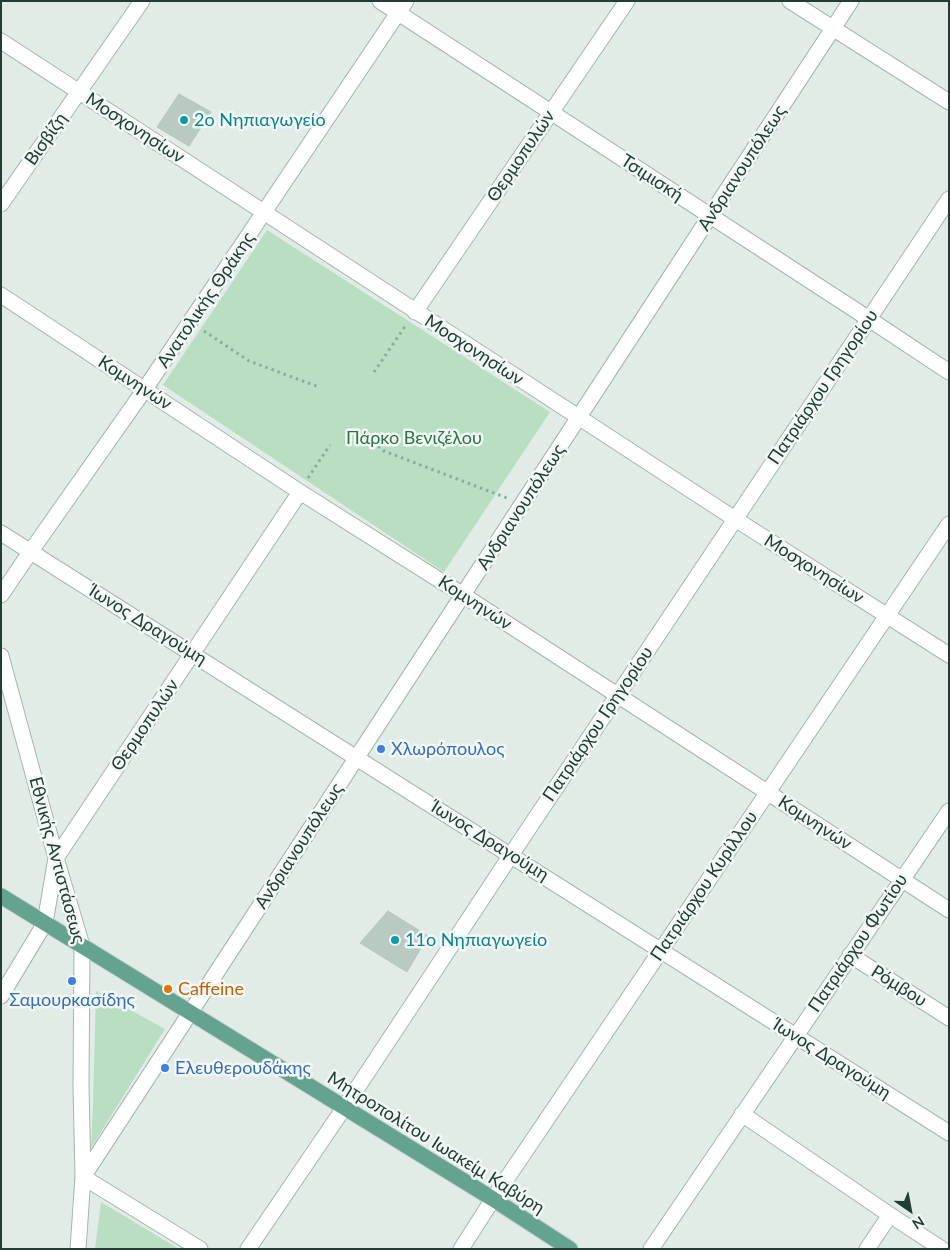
<!DOCTYPE html>
<meta charset="utf-8">
<style>
body{margin:0}
#map{position:relative;width:950px;height:1250px;overflow:hidden;background:#e1ece7;font-family:Lato,sans-serif}
canvas{display:block}
.frame{position:absolute;inset:0;border:2px solid #213d34;pointer-events:none}
.north{position:absolute;left:885px;top:1185px;width:50px;height:50px;-webkit-text-stroke:4px #f2f8f5;paint-order:stroke;rotate:147deg;font-size:14px;font-weight:700;line-height:20px;text-align:center;color:#213d34}
.north::after{content:'';display:block;margin:auto;width:18px;height:22px;background:#213d34;clip-path:polygon(50% 0,100% 100%,50% 72%,0 100%)}
</style>
<div id="map">
<canvas width="950" height="1250"></canvas>
<div class="frame"></div>
<div class="north">N</div>
</div>
<script>
const c = document.querySelector('canvas').getContext('2d');
c.lineJoin = 'round';
function fillPath(path, color) { c.fillStyle = color; c.fill(path, 'evenodd'); }
const shape = rows => new Path2D(rows.map(r => 'M' + r).join(''));
function trace(path, color, width, dash) { c.strokeStyle = color; c.lineWidth = width; c.lineCap = dash ? 'butt' : 'round'; c.setLineDash(dash || []); c.stroke(path); }
function write(font, color, halo, rows, align = 'center') {
  c.font = font + ' Lato,sans-serif'; c.lineWidth = 5; c.setLineDash([]); c.textBaseline = 'middle'; c.strokeStyle = halo; c.fillStyle = color; for (const [text, x, y, turn = 0] of rows) {
    c.save(); c.translate(x, y); c.rotate((+turn || 0) * Math.PI / 180); c.textAlign = isNaN(turn) ? turn : align; if (halo) c.strokeText(text, 0, 0); c.fillText(text, 0, 0); c.restore();
  }
}
const green = shape([
 [267,230,550,412,444,572,163,385],
 [96,991,165,1029,91,1148,93,1105],
 [101,1202,179,1249,95,1249]
]);
const building = shape([
 [179,94,211,112,189,146,157,127,179,94],
 [388,911,428,936,407,972,360,943,388,911]
]);
const path = shape([
 [204,331,249,361,319,387],
 [374,372,406,325],
 [378,446,384,451,507,498],
 [308,478,330,445]
]);
const minor = shape([
 [380,1,869,319,949,372],
 [790,1,949,102],
 [1,41,735,519,949,655],
 [1,204,142,1],
 [1,295,300,492,463,595,949,910],
 [415,312,627,1],
 [1,533,949,1133],
 [1,595,31,551,145,389,406,1],
 [1,656,56,858,82,946,81,1085,83,1177,78,1249],
 [850,955,949,1018],
 [1,996,45,923,56,858,300,492],
 [742,1114,890,1215,942,1249],
 [200,1249,83,1177,710,216,851,1],
 [248,1249,344,1108,511,855,949,199],
 [461,1249,493,1199,949,524],
 [651,1249,949,811],
 [867,1249,890,1215]
]);
const major = shape([
 [1,896,493,1199,570,1249]
]);
const markers = [
 [184,120,5,"#0f9aa8"],
 [381,749,5,"#3f7fe0"],
 [395,940,5,"#0f9aa8"],
 [72,981,5,"#3f7fe0"],
 [168,989,5,"#e8710a"],
 [165,1068,5,"#3f7fe0"]
];
const cultureNames = [
 ["2ο Νηπιαγωγείο",194,120],
 ["11ο Νηπιαγωγείο",405,940]
];
const streetNames = [
 ["Μοσχονησίων",135,128,33],
 ["Βισβίζη",46,139,-55],
 ["Θερμοπυλών",521,156,-56],
 ["Ανδριανουπόλεως",742,168,-57],
 ["Τσιμισκή",652,178,33],
 ["Ανατολικής Θράκης",206,300,-56],
 ["Μοσχονησίων",474,350,33],
 ["Κομνηνών",135,383,33],
 ["Πατριάρχου Γρηγορίου",823,387,-56],
 ["Ανδριανουπόλεως",521,507,-57],
 ["Μοσχονησίων",814,569,32],
 ["Κομνηνών",475,603,33],
 ["Ίωνος Δραγούμη",148,625,32],
 ["Πατριάρχου Γρηγορίου",598,724,-56],
 ["Θερμοπυλών",145,725,-56],
 ["Κομνηνών",815,823,33],
 ["Ίωνος Δραγούμη",490,841,32],
 ["Ανδριανουπόλεως",299,846,-57],
 ["Εθνικής Αντιστάσεως",57,860,75],
 ["Πατριάρχου Κυρίλλου",704,886,-56],
 ["Πατριάρχου Φωτίου",858,943,-56],
 ["Ρόμβου",899,986,32],
 ["Ίωνος Δραγούμη",832,1059,32],
 ["Μητροπολίτου Ιωακείμ Καβύρη",436,1143,32]
];
const parkNames = [
 ["Πάρκο Βενιζέλου",414,438]
];
const shopNames = [
 ["Χλωρόπουλος",391,749],
 ["Σαμουρκασίδης",72,1000,"center"],
 ["Ελευθερουδάκης",175,1068]
];
const foodNames = [
 ["Caffeine",178,989]
];
fillPath(green, '#b9dec2');
fillPath(building, '#b9cac2');
trace(building, '#b3c6bd', 1);
trace(minor, '#a4b4ae', 17);
trace(major, '#c1c9c6', 17);
trace(path, '#81b09f', 3, [2.5, 4]);
trace(minor, '#fff', 15);
trace(major, '#64a390', 15);
for (const [x, y, r, color] of markers) { const dot = new Path2D(); dot.arc(x, y, r, 0, 2 * Math.PI); c.fillStyle = color; c.fill(dot); trace(dot, '#f2f8f5', 2); }
write('18px', '#0d838f', '#f2f8f5', cultureNames, 'left');
write('18px', '#213d34', '#f2f8f5', streetNames);
write('18px', '#2a7544', '#f2f8f5', parkNames);
write('18px', '#366cbe', '#f2f8f5', shopNames, 'left');
write('18px', '#c56008', '#f2f8f5', foodNames, 'left');
</script>
